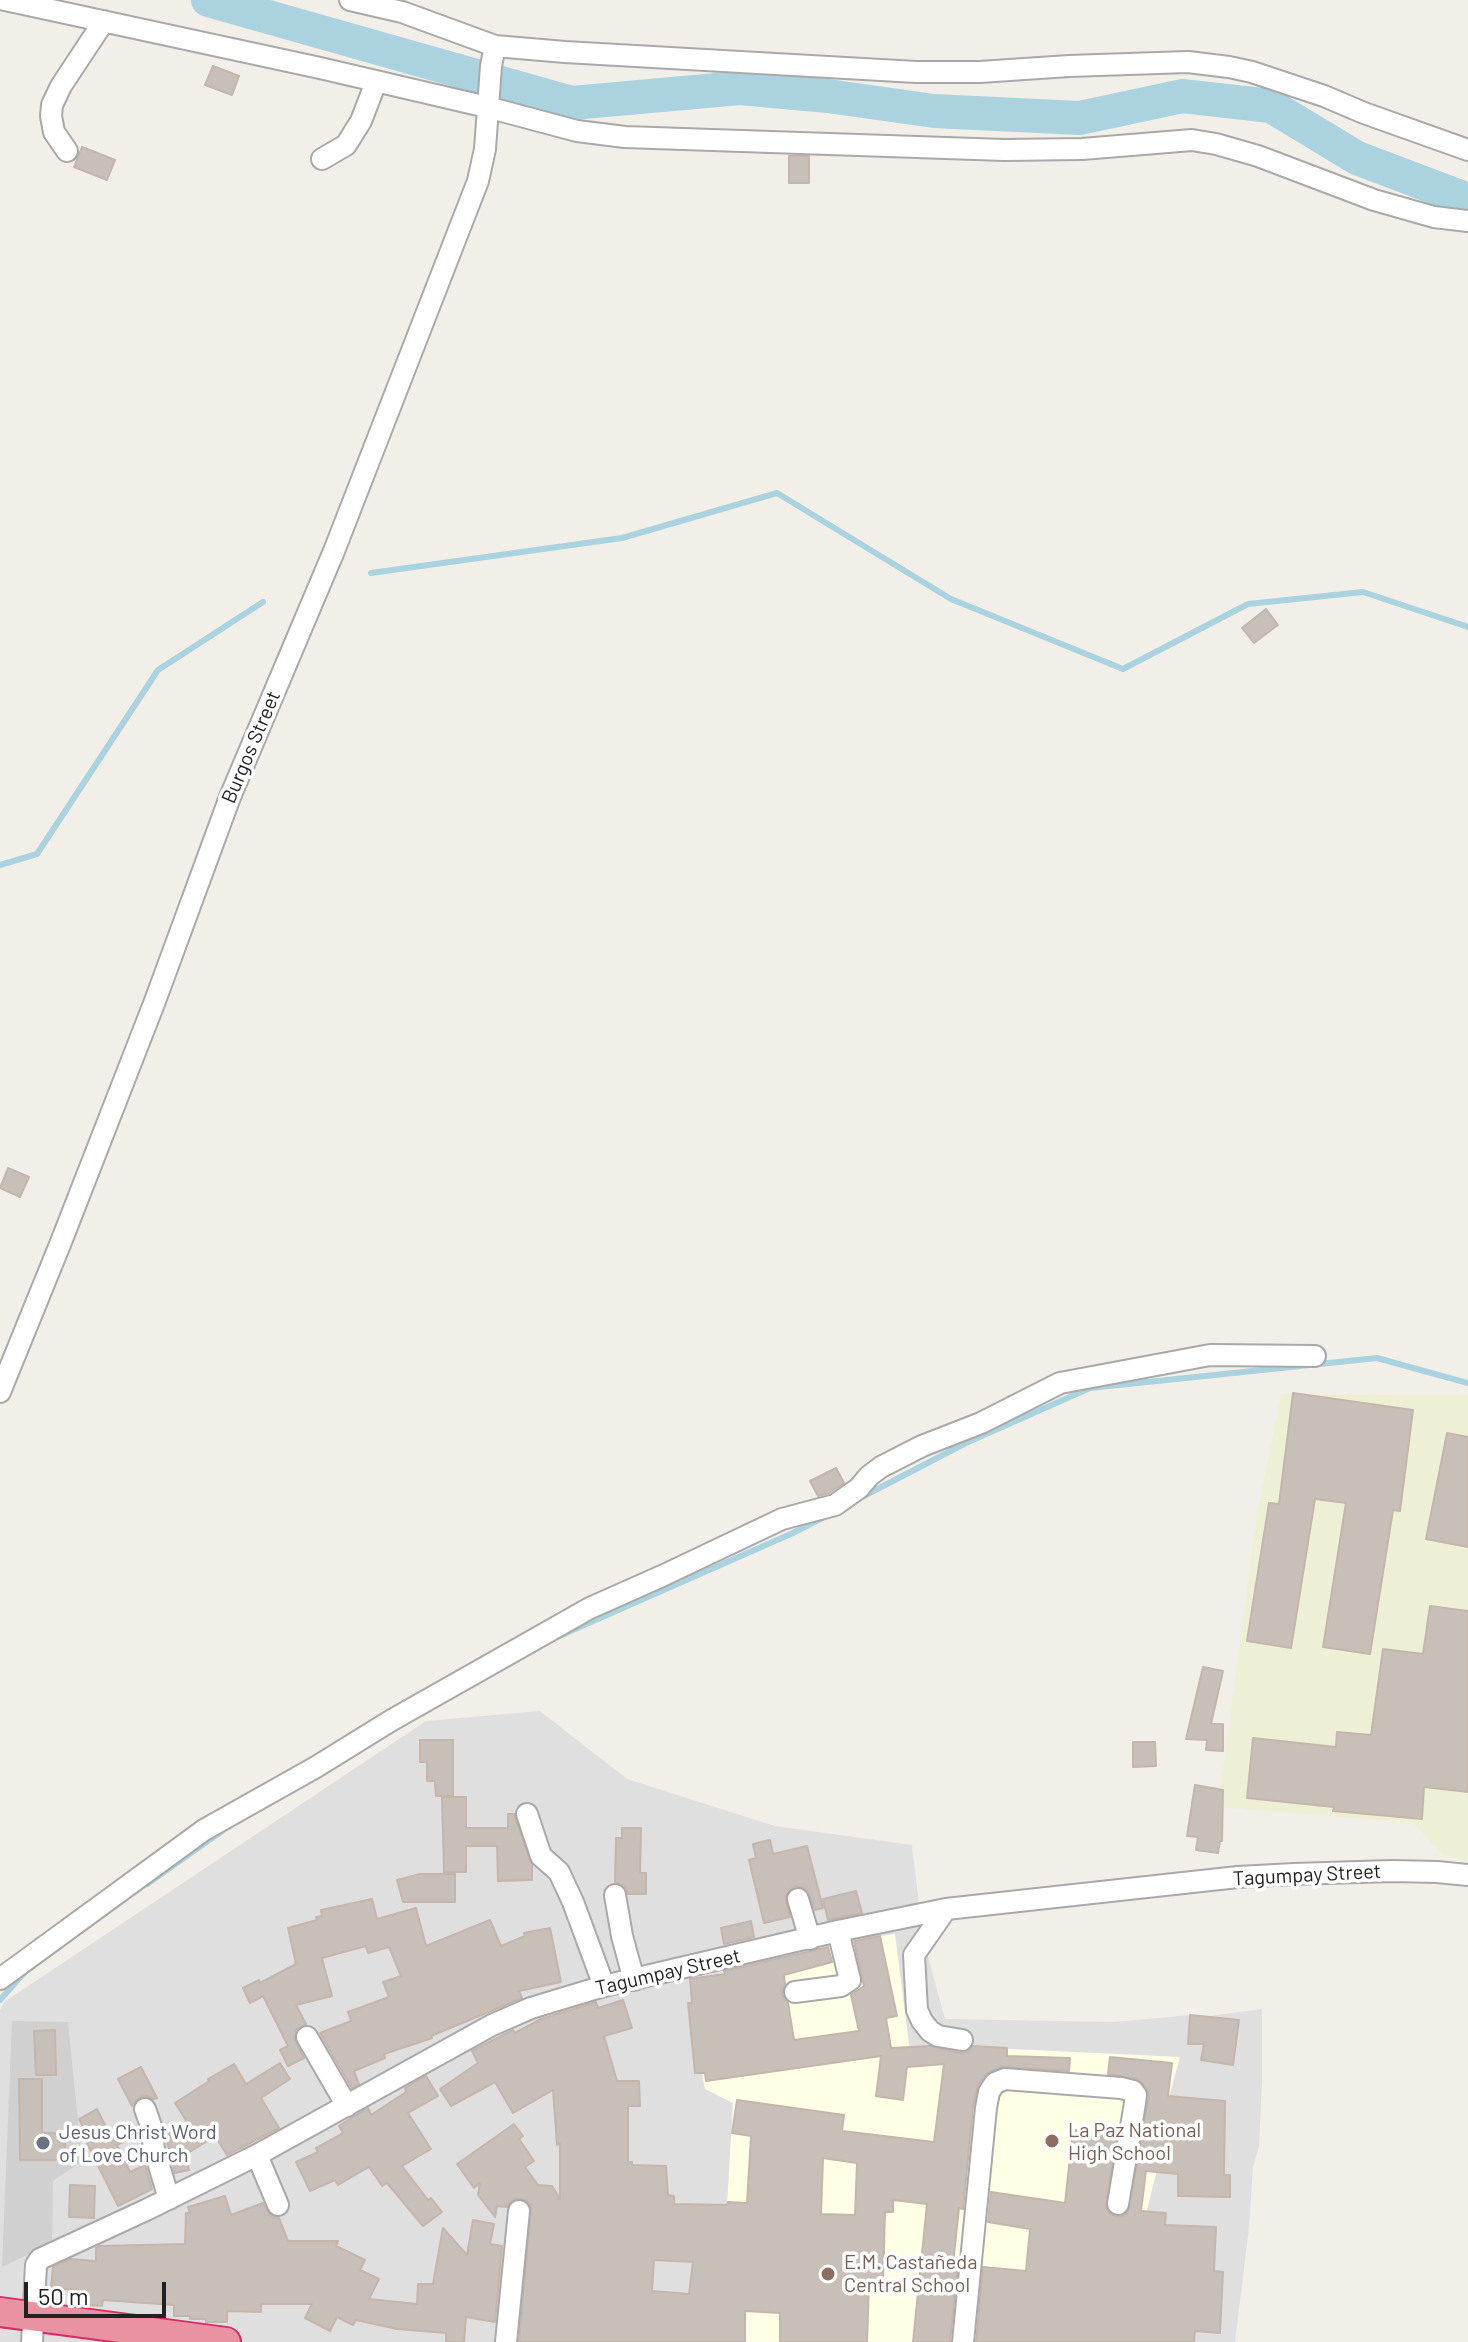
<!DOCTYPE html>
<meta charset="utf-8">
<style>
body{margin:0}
#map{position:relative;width:1468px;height:2342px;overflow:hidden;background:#f2efe9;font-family:Barlow,sans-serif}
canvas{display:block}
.scale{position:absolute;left:24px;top:2282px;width:142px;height:36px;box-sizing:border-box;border:4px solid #222;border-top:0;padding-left:10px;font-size:24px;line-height:28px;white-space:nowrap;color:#222;-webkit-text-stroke:6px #fff;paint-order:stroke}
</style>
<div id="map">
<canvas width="1468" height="2342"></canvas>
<div class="scale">50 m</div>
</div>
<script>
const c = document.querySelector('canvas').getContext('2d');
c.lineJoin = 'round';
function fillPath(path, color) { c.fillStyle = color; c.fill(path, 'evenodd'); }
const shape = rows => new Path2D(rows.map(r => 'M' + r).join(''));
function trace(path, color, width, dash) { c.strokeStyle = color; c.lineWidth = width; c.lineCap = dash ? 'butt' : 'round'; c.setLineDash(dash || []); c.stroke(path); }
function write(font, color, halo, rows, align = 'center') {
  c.font = font + ' Barlow,sans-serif'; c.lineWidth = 7; c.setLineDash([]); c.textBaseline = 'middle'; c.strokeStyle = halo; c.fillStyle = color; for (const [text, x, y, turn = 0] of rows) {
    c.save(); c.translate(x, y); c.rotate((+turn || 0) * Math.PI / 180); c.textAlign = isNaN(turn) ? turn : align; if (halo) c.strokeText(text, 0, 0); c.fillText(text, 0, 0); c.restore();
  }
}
const residential = shape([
 [540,1711,627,1779,775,1826,912,1845,923,1938,945,2019,1114,2022,1190,2015,1208,2016,1262,2009,1262,2082,1259,2146,1253,2167,1249,2228,1235,2342,0,2342,0,2010,4,2002,426,1721]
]);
const education = shape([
 [895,1934,910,2052,947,2046,1180,2057,1166,2108,1156,2174,1140,2237,1121,2342,719,2342,733,2103,705,2089,693,2026,695,1983,725,1972,834,1943]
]);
const religious = shape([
 [12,2021,68,2022,82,2161,53,2181,52,2243,2,2267]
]);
const farmland = shape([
 [1281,1394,1468,1395,1468,1862,1443,1855,1413,1823,1218,1807,1257,1513]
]);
const stream = shape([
 [371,573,622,538,777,493,951,599,1123,669,1248,604,1363,592,1468,627],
 [0,865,37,854,158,670,263,602],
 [862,1497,966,1443,1090,1388,1377,1358,1468,1383],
 [557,1637,793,1533,824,1517],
 [147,1884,222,1831],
 [0,2000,24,1973]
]);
const river = shape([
 [208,0,572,103,740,88,828,96,934,111,1079,118,1182,96,1271,106,1357,158,1468,200]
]);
const building = shape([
 [213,66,239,76,232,95,205,85,213,66],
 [82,147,115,160,107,180,74,167,82,147],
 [789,156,809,156,809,183,789,183,789,156],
 [1266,609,1278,625,1254,643,1242,628,1266,609],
 [8,1168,29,1177,20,1197,0,1188,8,1168],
 [1293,1393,1413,1410,1400,1511,1393,1510,1370,1654,1323,1647,1346,1503,1315,1499,1291,1648,1247,1641,1269,1503,1279,1504,1293,1393],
 [1447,1433,1468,1437,1468,1547,1426,1539,1447,1433],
 [836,1468,844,1483,829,1493,818,1496,810,1481,836,1468],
 [1430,1606,1468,1611,1468,1792,1424,1787,1422,1819,1333,1811,1334,1807,1247,1798,1253,1738,1336,1747,1337,1732,1371,1735,1383,1649,1423,1654,1430,1606],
 [1203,1667,1223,1671,1211,1724,1223,1724,1223,1751,1206,1750,1207,1740,1186,1739,1203,1667],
 [420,1740,453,1740,453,1796,436,1796,435,1781,427,1781,427,1762,420,1762,420,1740],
 [1133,1742,1155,1742,1156,1766,1133,1767,1133,1742],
 [1195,1785,1223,1790,1222,1841,1220,1841,1218,1853,1196,1850,1198,1837,1187,1836,1195,1785],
 [442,1797,466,1797,466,1827,468,1828,508,1828,508,1814,514,1814,532,1865,532,1880,498,1881,497,1846,466,1846,466,1872,444,1872,442,1797],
 [622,1828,641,1828,640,1873,646,1873,646,1894,628,1894,624,1886,615,1882,616,1838,622,1838,622,1828],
 [770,1840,773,1854,807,1846,823,1908,815,1910,807,1890,802,1887,795,1886,789,1890,785,1897,790,1917,764,1923,749,1860,756,1858,753,1844,770,1840],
 [420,1874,455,1874,455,1902,403,1902,397,1880,420,1874],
 [856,1891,862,1913,828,1920,823,1899,856,1891],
 [372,1899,377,1919,416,1908,426,1946,490,1920,501,1946,525,1936,524,1933,550,1928,561,1982,519,1991,522,1998,431,2036,432,2038,384,2054,385,2058,354,2071,359,2084,352,2088,320,2033,351,2021,348,2012,389,1997,383,1982,401,1976,389,1947,368,1953,366,1946,322,1958,332,1996,296,2005,306,2024,296,2030,294,2038,304,2058,288,2066,280,2050,288,2046,263,1996,250,2003,243,1988,259,1980,260,1983,296,1964,288,1928,317,1920,316,1917,322,1916,321,1910,372,1899],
 [751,1921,754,1937,724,1944,721,1928,751,1921],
 [880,1936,897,2016,886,2018,891,2048,930,2046,961,2053,967,2052,973,2046,1007,2048,1007,2056,1070,2058,1069,2071,1001,2067,985,2075,978,2085,973,2107,963,2209,959,2208,953,2264,958,2265,950,2342,913,2342,927,2204,893,2200,893,2212,885,2212,883,2283,869,2282,867,2342,780,2342,780,2313,745,2311,745,2342,519,2342,531,2206,526,2200,514,2199,507,2207,497,2206,495,2217,478,2195,480,2183,474,2188,457,2164,514,2124,523,2136,519,2139,534,2161,525,2167,538,2185,552,2186,560,2199,560,2143,557,2145,553,2090,513,2113,495,2082,451,2106,440,2089,478,2063,472,2051,513,2030,515,2033,541,2019,596,2002,598,2008,623,2000,632,2028,604,2036,617,2081,639,2081,640,2106,628,2106,628,2162,632,2162,632,2165,666,2166,668,2195,674,2196,674,2204,727,2205,728,2202,747,2203,751,2136,732,2133,737,2100,844,2115,842,2131,934,2142,944,2064,907,2067,903,2100,876,2096,881,2056,706,2081,705,2073,695,2073,688,2003,692,2003,690,1979,725,1974,724,1971,828,1947,832,1962,784,1975,785,1984,782,1994,788,2003,794,2040,859,2031,851,1995,864,1986,854,1941,880,1936],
 [823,2158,857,2163,855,2215,821,2214,823,2158],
 [654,2260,693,2262,689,2294,652,2291,654,2260],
 [1190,2015,1239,2020,1233,2065,1201,2060,1204,2044,1188,2044,1190,2015],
 [55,2030,56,2075,36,2075,34,2031,55,2030],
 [1110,2057,1172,2063,1168,2096,1225,2101,1224,2175,1230,2175,1230,2197,1178,2196,1178,2174,1146,2171,1141,2211,1166,2213,1165,2225,1216,2227,1214,2271,1223,2272,1220,2333,1195,2331,1194,2342,976,2342,983,2267,1026,2271,1030,2229,988,2222,991,2192,1065,2203,1073,2130,1117,2134,1106,2208,1109,2213,1117,2217,1123,2216,1128,2212,1149,2095,1146,2087,1137,2079,1108,2074,1110,2057],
 [280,2063,290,2079,261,2098,279,2128,227,2155,215,2136,185,2155,189,2170,175,2173,165,2134,191,2128,175,2103,209,2081,208,2079,234,2064,246,2084,280,2063],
 [141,2067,157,2098,153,2099,147,2096,140,2097,132,2106,118,2079,141,2067],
 [426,2076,438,2096,408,2113,431,2149,402,2166,428,2200,431,2198,442,2212,423,2226,387,2183,382,2186,369,2167,338,2185,335,2180,310,2191,296,2162,318,2152,316,2148,343,2133,339,2126,356,2115,368,2108,371,2115,406,2092,405,2088,426,2076],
 [19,2079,42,2079,42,2133,65,2133,65,2160,20,2160,19,2079],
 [97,2109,109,2133,119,2128,125,2141,117,2145,130,2172,145,2165,152,2189,118,2206,82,2133,86,2133,79,2119,97,2109],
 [70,2185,95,2186,94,2218,69,2217,70,2185],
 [225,2196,231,2215,263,2203,270,2215,279,2218,288,2241,338,2241,336,2246,365,2260,360,2270,379,2279,369,2299,417,2304,418,2284,433,2284,443,2228,467,2255,473,2220,494,2224,490,2244,502,2246,495,2322,466,2317,464,2342,446,2342,446,2333,397,2329,356,2320,353,2325,337,2317,330,2331,305,2318,312,2304,261,2304,261,2312,227,2311,227,2322,206,2322,206,2319,190,2319,190,2316,174,2316,174,2305,103,2300,102,2306,77,2304,78,2290,51,2288,53,2267,70,2259,96,2261,96,2248,100,2246,185,2244,186,2213,190,2213,188,2207,225,2196]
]);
const minor = shape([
 [5,0,320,68,487,107,577,131,625,137,1004,150,1082,149,1192,140,1216,144,1258,156,1374,200,1434,217,1468,221],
 [350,0,402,12,495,46,565,52,916,72,980,72,1069,66,1188,62,1229,67,1252,72,1324,96,1364,113,1468,150],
 [67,151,54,132,51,116,52,105,61,86,104,21],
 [322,159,346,145,361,121,376,82],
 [0,1392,61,1242,155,1001,230,797,334,551,478,181,485,149,491,66,495,46],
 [527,1814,541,1856,559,1872,573,1902,604,1986],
 [615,1895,622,1936,634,1980],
 [798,1899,810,1939],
 [946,1909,914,1955,917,2010,922,2021,930,2031,938,2036,962,2040],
 [0,1979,204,1830,316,1767,392,1720,590,1608,662,1576,782,1519,835,1505,859,1488,869,1476,881,1467,922,1446,981,1423,1060,1383,1210,1355,1315,1356],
 [795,1992,841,1986,850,1980,838,1931],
 [307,2037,347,2106],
 [145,2109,151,2126,154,2149,169,2199],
 [257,2155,278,2205],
 [32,2342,36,2265,40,2259,146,2210,257,2155,492,2025,531,2008,604,1986,838,1931,946,1909,1238,1877,1294,1874,1392,1871,1437,1872,1468,1875],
 [506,2342,519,2211],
 [963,2342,986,2108,989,2092,995,2083,1005,2079,1121,2088,1133,2091,1136,2095,1135,2103,1118,2204]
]);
const highway = shape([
 [0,2312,226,2342]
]);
const markers = [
 [1052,2141,8,"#8d6e63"],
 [43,2143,8,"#6b7280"],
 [828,2274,8,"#8d6e63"]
];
const streetNames = [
 ["Burgos Street",251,747,-67],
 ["Tagumpay Street",1307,1875,-3],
 ["Tagumpay Street",668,1972,-13]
];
const educationNames = [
 ["La Paz National",1068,2130],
 ["High School",1068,2153],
 ["E.M. Castañeda",844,2262],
 ["Central School",844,2285]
];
const worshipNames = [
 ["Jesus Christ Word",59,2132],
 ["of Love Church",59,2155]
];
fillPath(residential, '#e0dfdf');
fillPath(education, '#ffffe5');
fillPath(religious, '#d0d0d0');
fillPath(farmland, '#eef0d5');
trace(stream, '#aad3df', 6);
trace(river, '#aad3df', 34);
fillPath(building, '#c7bfb8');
trace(building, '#c4b6ab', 2);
trace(minor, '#a9a9a9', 24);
trace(highway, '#dc2a67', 32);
trace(minor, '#fff', 20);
trace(highway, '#e892a2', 28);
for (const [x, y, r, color] of markers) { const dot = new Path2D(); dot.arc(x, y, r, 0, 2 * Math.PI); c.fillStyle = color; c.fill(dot); trace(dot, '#fff', 3); }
write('20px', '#222', '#fff', streetNames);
write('20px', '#785e54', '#fff', educationNames, 'left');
write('20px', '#5b616d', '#fff', worshipNames, 'left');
</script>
